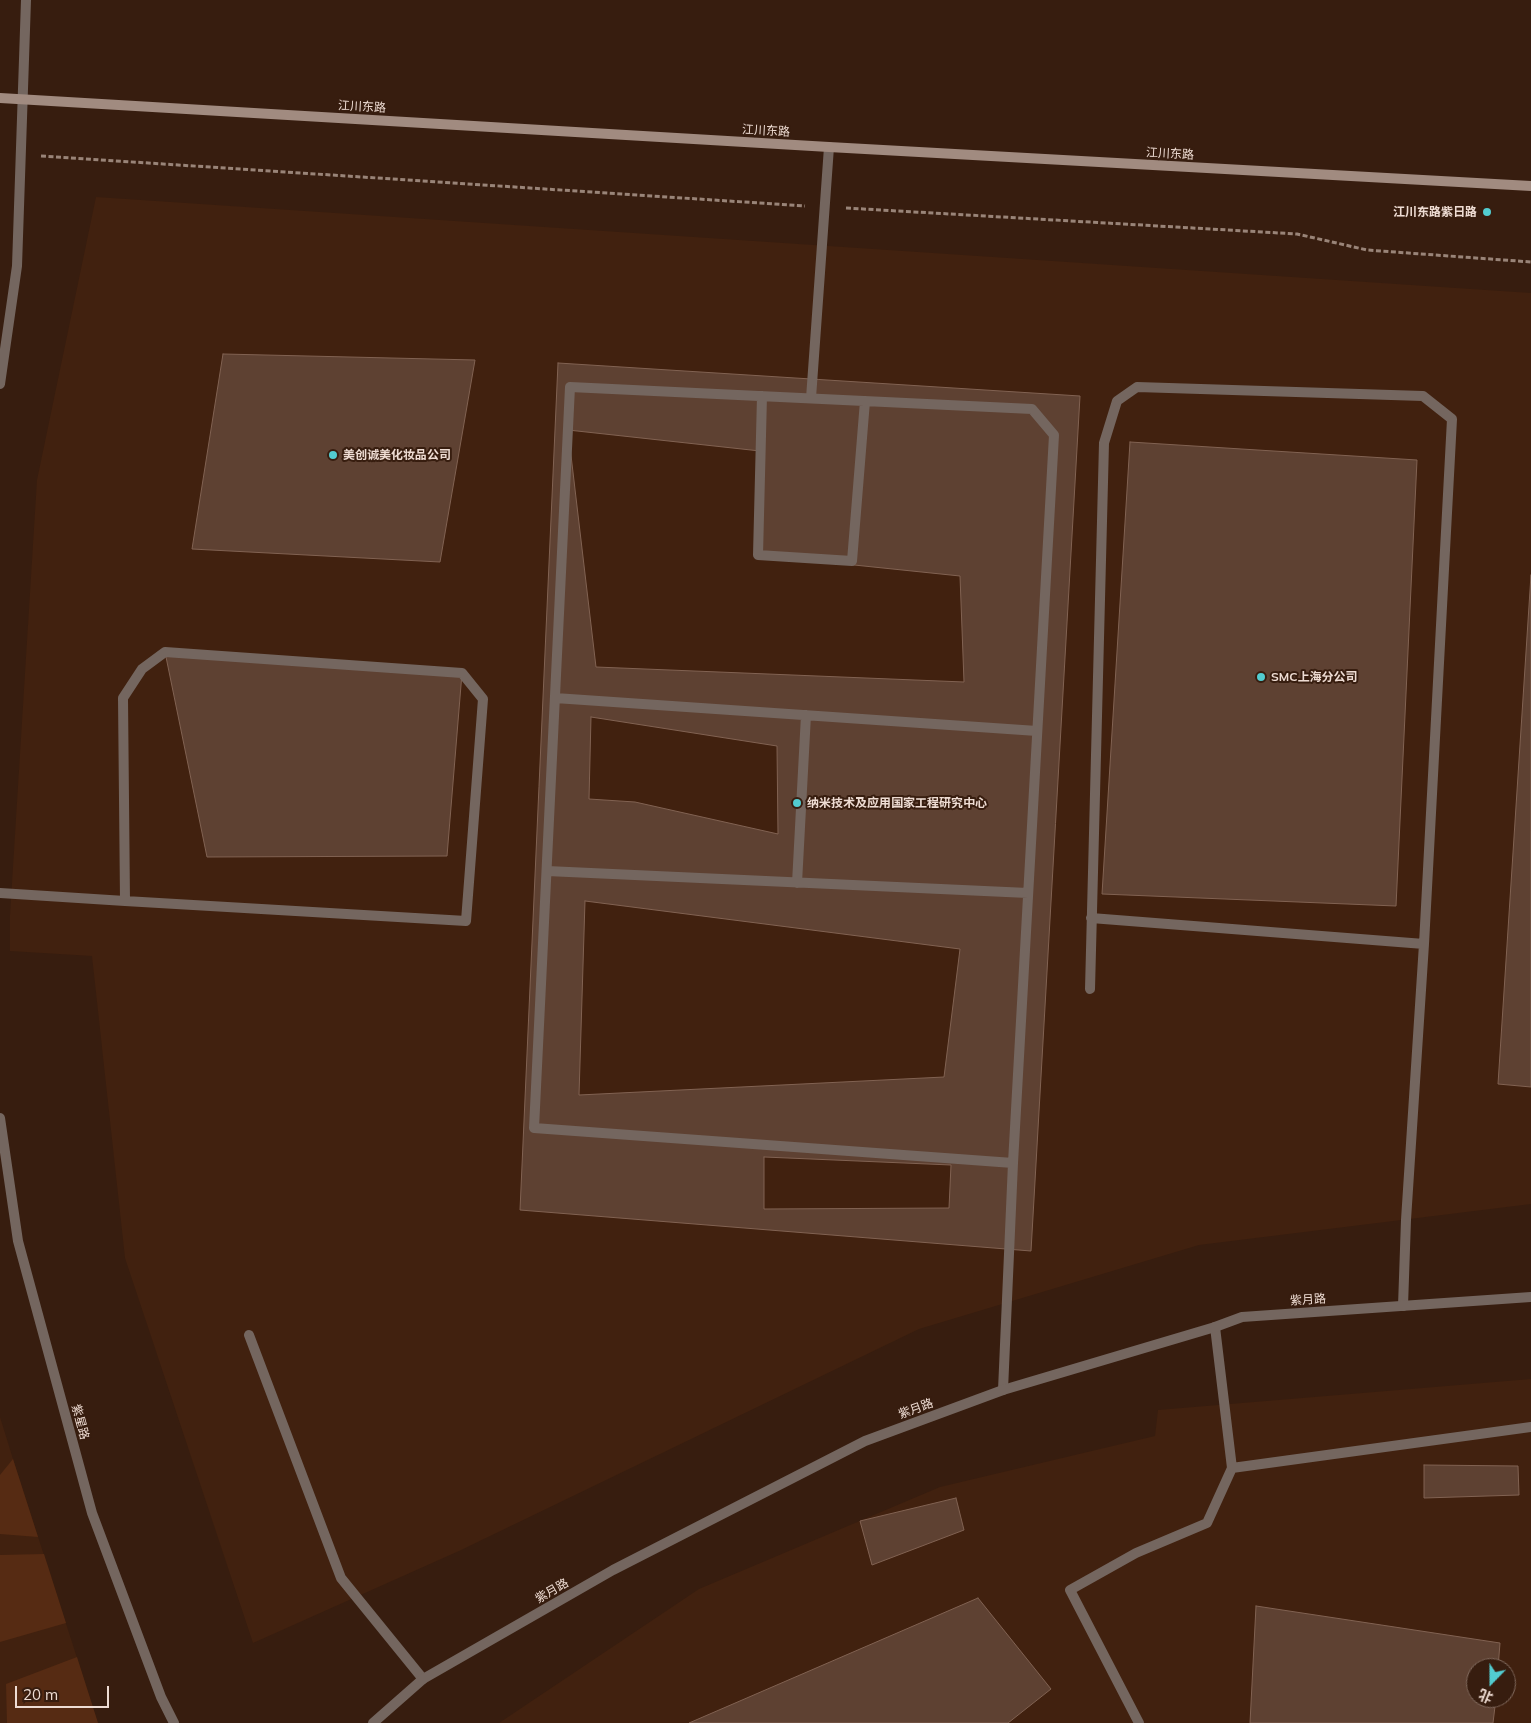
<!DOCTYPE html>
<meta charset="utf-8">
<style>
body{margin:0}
#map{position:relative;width:1531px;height:1723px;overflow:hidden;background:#371d0f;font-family:Mulish,"Noto Sans SC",sans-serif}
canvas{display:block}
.north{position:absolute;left:1466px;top:1658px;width:50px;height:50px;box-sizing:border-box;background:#371d0f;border:1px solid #80695d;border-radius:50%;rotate:202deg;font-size:14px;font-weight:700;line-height:20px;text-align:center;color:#eedcd3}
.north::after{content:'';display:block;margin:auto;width:18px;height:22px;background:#52ccd0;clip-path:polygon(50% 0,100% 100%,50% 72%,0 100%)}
.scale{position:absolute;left:15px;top:1686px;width:94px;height:22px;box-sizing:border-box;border:2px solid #eedcd3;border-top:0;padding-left:6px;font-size:15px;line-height:18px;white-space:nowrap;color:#eedcd3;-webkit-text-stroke:4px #371d0f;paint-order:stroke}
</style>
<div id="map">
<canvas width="1531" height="1723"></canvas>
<div class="north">北</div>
<div class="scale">20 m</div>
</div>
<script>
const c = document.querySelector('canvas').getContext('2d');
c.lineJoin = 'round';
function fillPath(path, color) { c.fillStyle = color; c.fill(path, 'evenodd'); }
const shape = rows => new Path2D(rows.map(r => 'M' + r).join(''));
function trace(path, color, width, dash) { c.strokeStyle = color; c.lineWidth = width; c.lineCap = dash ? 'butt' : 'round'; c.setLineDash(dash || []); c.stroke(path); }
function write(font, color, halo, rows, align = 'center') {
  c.font = font + ' Mulish,"Noto Sans SC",sans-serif'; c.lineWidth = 4; c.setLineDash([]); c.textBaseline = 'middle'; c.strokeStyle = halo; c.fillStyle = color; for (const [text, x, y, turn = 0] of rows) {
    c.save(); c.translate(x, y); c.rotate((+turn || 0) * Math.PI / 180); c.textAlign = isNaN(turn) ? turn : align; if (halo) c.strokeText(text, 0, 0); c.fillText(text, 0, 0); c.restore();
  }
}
const built = shape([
 [96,197,1531,293,1531,1204,1199,1245,919,1329,459,1551,253,1643,125,1258,92,956,10,951,10,915,37,480],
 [1531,1379,1531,1723,499,1723,699,1589,940,1487,1155,1436,1158,1410],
 [1476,1668,1506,1668,1506,1698,1476,1698],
 [0,1417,13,1459,98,1723,0,1723]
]);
const green = shape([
 [13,1459,38,1537,0,1534,0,1475],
 [44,1554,66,1623,0,1642,0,1555],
 [77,1657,98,1723,7,1723,6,1684]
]);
const building = shape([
 [223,354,475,360,440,562,192,549,223,354],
 [558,363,1080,396,1031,1251,520,1210,558,363],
 [568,430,760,451,758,555,960,576,964,682,596,667,568,430],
 [1130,442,1417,460,1396,906,1102,894,1130,442],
 [1531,575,1531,1087,1498,1084,1531,575],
 [165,652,462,673,447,856,207,857,165,652],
 [591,717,777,746,778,834,635,802,589,799,591,717],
 [585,901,960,949,944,1077,579,1095,585,901],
 [764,1157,951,1165,949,1208,764,1209,764,1157],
 [1424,1465,1518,1466,1519,1495,1424,1498,1424,1465],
 [956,1498,964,1530,872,1565,860,1521,956,1498],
 [978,1598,1051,1689,1008,1723,689,1723,978,1598],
 [1256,1606,1500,1643,1498,1668,1476,1668,1476,1698,1496,1698,1493,1723,1250,1723,1256,1606]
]);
const path = shape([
 [41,156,805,206],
 [846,208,1297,234,1367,250,1531,262]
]);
const service = shape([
 [762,396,758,555,852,561,865,401],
 [811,398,829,147],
 [555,698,1037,731],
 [547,871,1028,893],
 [797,883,806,715],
 [0,893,125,901,466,921,483,699,462,673,165,652,142,669,123,698,125,901],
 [1091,918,1424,944],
 [1090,989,1104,443,1117,401,1137,387,1423,396,1452,419,1424,944,1406,1220,1403,1306],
 [1215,1327,1232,1468],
 [249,1335,341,1578,423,1679],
 [1003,1390,1013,1163,1054,435,1032,409,570,387,534,1128,1013,1163],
 [1139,1723,1070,1590,1136,1553,1207,1523,1232,1468,1531,1427]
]);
const tertiary = shape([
 [0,384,17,266,26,0],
 [0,1118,18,1241,92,1513,161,1697,174,1723],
 [373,1723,423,1679,613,1570,865,1441,1003,1390,1215,1327,1242,1317,1531,1297]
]);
const secondary = shape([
 [0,98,829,147,1531,186]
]);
const markers = [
 [1487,212,5,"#52ccd0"],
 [333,455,5,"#52ccd0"],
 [1261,677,5,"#52ccd0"],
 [797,803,5,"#52ccd0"]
];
const streetNames = [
 ["江川东路",362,107,3],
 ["江川东路",766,131,3],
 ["江川东路",1170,154,3],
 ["紫月路",1308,1300,-4],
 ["紫月路",916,1409,-20],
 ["紫星路",80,1422,75],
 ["紫月路",552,1591,-30]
];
const poiNames = [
 ["江川东路紫日路",1477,212,"right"],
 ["美创诚美化妆品公司",343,455],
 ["SMC上海分公司",1271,677],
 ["纳米技术及应用国家工程研究中心",807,803]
];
fillPath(built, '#41210f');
fillPath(green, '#562b13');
fillPath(building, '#5e4132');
trace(building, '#816252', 1);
trace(path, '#998478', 3, [5, 2.5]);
trace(service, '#74665f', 10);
trace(tertiary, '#74665f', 10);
trace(secondary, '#a18b80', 10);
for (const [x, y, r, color] of markers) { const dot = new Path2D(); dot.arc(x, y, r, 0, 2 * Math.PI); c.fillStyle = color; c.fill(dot); trace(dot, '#371d0f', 2); }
write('12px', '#eedcd3', '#371d0f', streetNames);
write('bold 12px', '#eedcd3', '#371d0f', poiNames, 'left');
</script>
